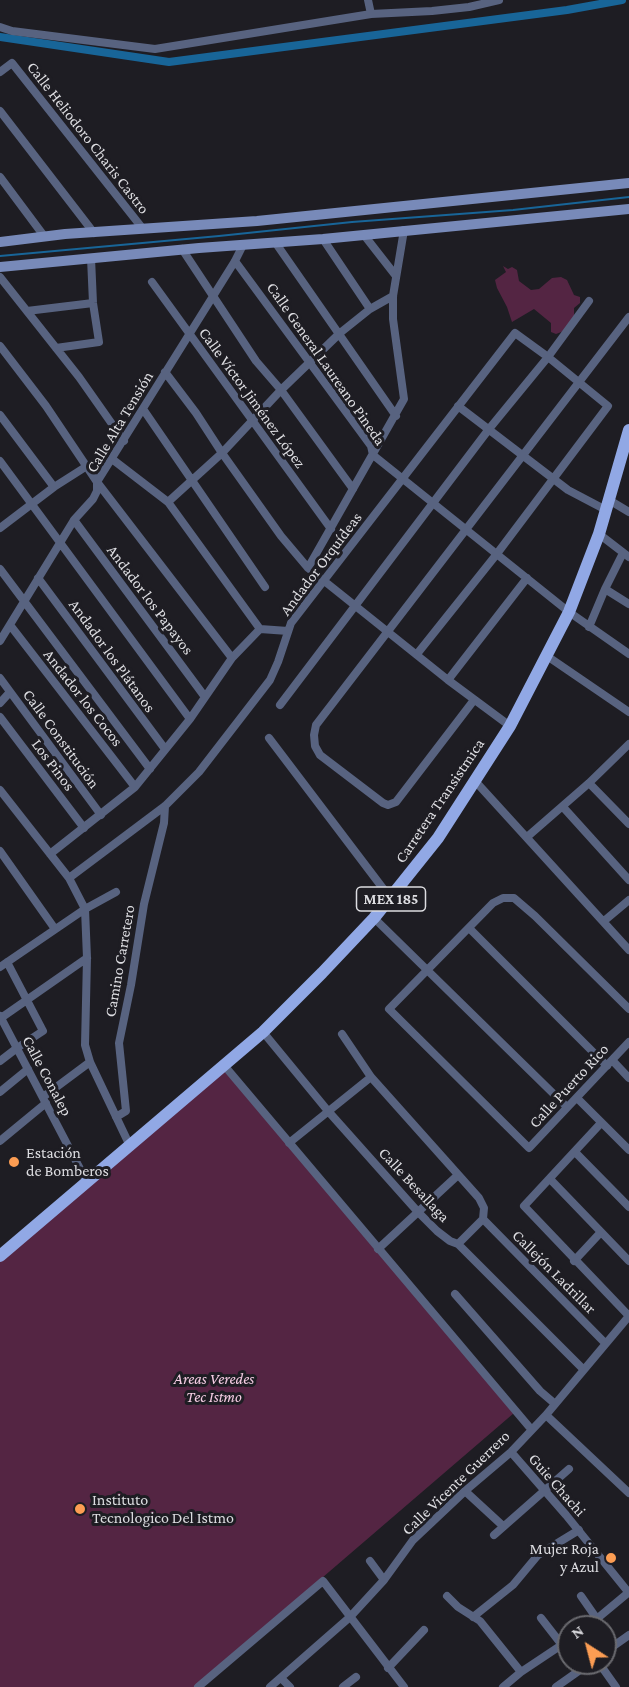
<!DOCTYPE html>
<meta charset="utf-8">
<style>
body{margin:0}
#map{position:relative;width:629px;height:1687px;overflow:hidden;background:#1e1d23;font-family:"Crimson Pro",serif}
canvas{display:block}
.north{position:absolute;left:557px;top:1615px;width:60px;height:60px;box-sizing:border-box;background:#1e1d23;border:2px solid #6a6a6f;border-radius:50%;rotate:324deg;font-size:16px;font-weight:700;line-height:24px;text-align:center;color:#dddde1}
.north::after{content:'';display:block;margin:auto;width:21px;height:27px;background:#fc9d53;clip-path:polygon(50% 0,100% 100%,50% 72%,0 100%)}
</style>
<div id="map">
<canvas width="629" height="1687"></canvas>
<div class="north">N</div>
</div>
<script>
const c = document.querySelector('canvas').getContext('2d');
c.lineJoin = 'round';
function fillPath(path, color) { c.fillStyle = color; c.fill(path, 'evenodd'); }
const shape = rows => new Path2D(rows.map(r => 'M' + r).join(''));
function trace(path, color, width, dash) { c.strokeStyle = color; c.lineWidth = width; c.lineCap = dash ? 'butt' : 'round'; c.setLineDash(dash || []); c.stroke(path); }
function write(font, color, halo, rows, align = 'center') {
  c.font = font + ' "Crimson Pro",serif'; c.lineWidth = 6; c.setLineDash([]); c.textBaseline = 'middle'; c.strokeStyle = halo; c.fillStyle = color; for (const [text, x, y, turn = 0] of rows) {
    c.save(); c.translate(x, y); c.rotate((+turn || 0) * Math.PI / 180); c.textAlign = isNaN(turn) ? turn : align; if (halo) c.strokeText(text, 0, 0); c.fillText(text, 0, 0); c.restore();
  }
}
const green = shape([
 [503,266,508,269,512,267,517,270,519,281,531,290,539,289,552,278,561,277,567,280,574,295,580,297,580,303,574,308,574,316,564,331,556,334,551,332,551,323,534,309,512,322,507,307,497,288,495,280,506,272],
 [223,1064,514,1413,195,1687,0,1687,0,1257]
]);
const stream = shape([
 [0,256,219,236,352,222,513,210,629,197]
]);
const canal = shape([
 [0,37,169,62,567,10,622,0]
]);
const street = shape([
 [368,0,371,14],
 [0,27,12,31,155,49,371,14,432,11,469,7,499,0],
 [0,72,12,63,143,229],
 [0,111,94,233],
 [0,177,44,236],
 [364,235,396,276],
 [323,239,370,309],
 [275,242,396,416],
 [182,249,256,361,281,390,353,489],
 [235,261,371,446,373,455,569,612,629,654],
 [0,277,79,377,124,441],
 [152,282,331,529],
 [27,311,93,303],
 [0,346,46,406,97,482,232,658],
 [56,348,99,342,93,303,91,258],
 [165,372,196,413,222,453,281,536,308,568,448,680,510,726],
 [458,406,568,490,606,510],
 [143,409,265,587],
 [0,415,54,487],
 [112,459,168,502,260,629],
 [0,461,190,719],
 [609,500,629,512],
 [168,502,222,453,281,390,340,333,370,309,393,296],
 [74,520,205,697],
 [0,528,54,487,87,466],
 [599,534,629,557],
 [308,568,404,399,393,319,393,296,404,230],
 [0,569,150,769],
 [38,578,165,749],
 [605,589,629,604],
 [10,625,135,787],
 [589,627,605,589,623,553],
 [0,641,74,520,93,499,97,491,97,482,235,261,243,245],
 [547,656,629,712],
 [0,678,101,815],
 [448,680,527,578],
 [474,700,396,802,388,805,383,803,320,755,315,746,314,735,316,725,629,317],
 [0,703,10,692],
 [280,705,489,429,548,357,589,301],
 [0,717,84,828],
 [269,738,391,899],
 [476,782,629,950],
 [589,783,629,824],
 [0,790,69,878,85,909,87,958,85,1045,90,1062,130,1146],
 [563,807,629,880],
 [527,837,589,783,629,744],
 [0,851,55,929],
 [50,854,135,787,190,719,232,658,260,629,288,631],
 [69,878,165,806,199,772,270,680,278,662,291,623,515,333,548,357,608,406,496,555,417,654],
 [374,918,567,1107],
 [604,921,629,900],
 [469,928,607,1066],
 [0,967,85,909,116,892],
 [629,1009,535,916,514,898,503,898,493,903,389,1009,529,1148,629,1042],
 [0,1016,87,1182],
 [1,1018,87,958],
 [263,1032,328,1111,418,1212,437,1231,450,1241,458,1244,583,1369],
 [342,1034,371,1077,479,1198,484,1208,483,1219,458,1244],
 [612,1060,629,1078],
 [0,1061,17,1048,43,1031,7,962],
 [223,1064,531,1429],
 [0,1092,28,1069],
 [43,1097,90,1062],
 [577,1098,629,1150],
 [116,1117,126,1111,119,1043,131,985,144,904,164,823,165,806],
 [601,1123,524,1206,629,1316],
 [0,1141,46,1103],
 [289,1143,371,1077],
 [575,1152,629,1207],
 [550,1179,629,1261],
 [483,1219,605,1343],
 [378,1249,458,1175],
 [574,1261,601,1232],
 [455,1294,540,1391,554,1403],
 [546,1415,629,1493],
 [511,1452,566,1515,629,1593],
 [465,1491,503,1526],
 [494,1535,569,1469],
 [370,1561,384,1580],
 [447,1596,458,1607,480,1621,521,1672],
 [581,1596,597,1619],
 [473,1617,513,1585,538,1555,579,1530],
 [541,1618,562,1645],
 [587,1627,629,1592],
 [605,1652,629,1635],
 [599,1663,616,1687],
 [388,1668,424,1630],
 [281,1678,290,1687],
 [198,1687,323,1581,404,1687],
 [270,1687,350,1617,384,1580,413,1540,465,1491,511,1452,546,1415,629,1316],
 [343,1687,356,1677],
 [503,1687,521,1672,569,1640],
 [556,1687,590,1663]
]);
const secondary = shape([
 [0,242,65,234,257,221,629,183],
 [0,267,199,248,323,239,629,209]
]);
const primary = shape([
 [0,1256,263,1032,322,973,374,918,438,838,510,726,569,612,599,534,629,430]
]);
const markers = [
 [14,1162,6,"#fc9d53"],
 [80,1509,6,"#fc9d53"],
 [611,1558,6,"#fc9d53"]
];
const shields = [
 [391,899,69]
];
const shieldNames = [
 ["MEX 185",391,899]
];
const streetNames = [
 ["Calle Heliodoro Charis Castro",88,138,52],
 ["Calle General Laureano Pineda",326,364,55],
 ["Calle Víctor Jiménez López",252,398,54],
 ["Calle Alta Tensión",120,422,-59],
 ["Andador Orquídeas",321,564,-53],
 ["Andador los Papayos",150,600,53],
 ["Andador los Plátanos",112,656,54],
 ["Andador los Cocos",83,698,52],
 ["Calle Constitución",61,739,54],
 ["Los Pinos",53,765,53],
 ["Carretera Transistmica",440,801,-56],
 ["Camino Carretero",120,961,-80],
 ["Calle Conalep",47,1076,62],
 ["Calle Puerto Rico",569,1086,-47],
 ["Calle Besallaga",414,1185,47],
 ["Callejón Ladrillar",554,1272,45],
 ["Calle Vicente Guerrero",456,1483,-44],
 ["Guie Chachi",557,1485,49]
];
const poiNames = [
 ["Estación",26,1153],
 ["de Bomberos",26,1171],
 ["Instituto",92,1500],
 ["Tecnologico Del Istmo",92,1518],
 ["Mujer Roja",599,1549,"right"],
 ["y Azul",599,1567,"right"]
];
const parkNames = [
 ["Areas Veredes",214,1379],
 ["Tec Istmo",214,1397]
];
fillPath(green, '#542543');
trace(stream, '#186598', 2);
trace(canal, '#186598', 8);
trace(street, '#586380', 8);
trace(secondary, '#788ab9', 10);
trace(primary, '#91a8e5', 12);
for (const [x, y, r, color] of markers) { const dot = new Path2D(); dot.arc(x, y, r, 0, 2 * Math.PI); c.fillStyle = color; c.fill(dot); trace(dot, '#1e1d23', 2); }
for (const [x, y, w] of shields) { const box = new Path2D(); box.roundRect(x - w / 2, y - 12, w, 24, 4.5); c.fillStyle = '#1e1d23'; c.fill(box); trace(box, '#dddde1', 1.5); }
write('bold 15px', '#dddde1', null, shieldNames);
write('16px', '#dddde1', '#1e1d23', streetNames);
write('16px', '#dddde1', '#1e1d23', poiNames, 'left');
write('italic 16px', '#f5cce3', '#1e1d23', parkNames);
</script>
